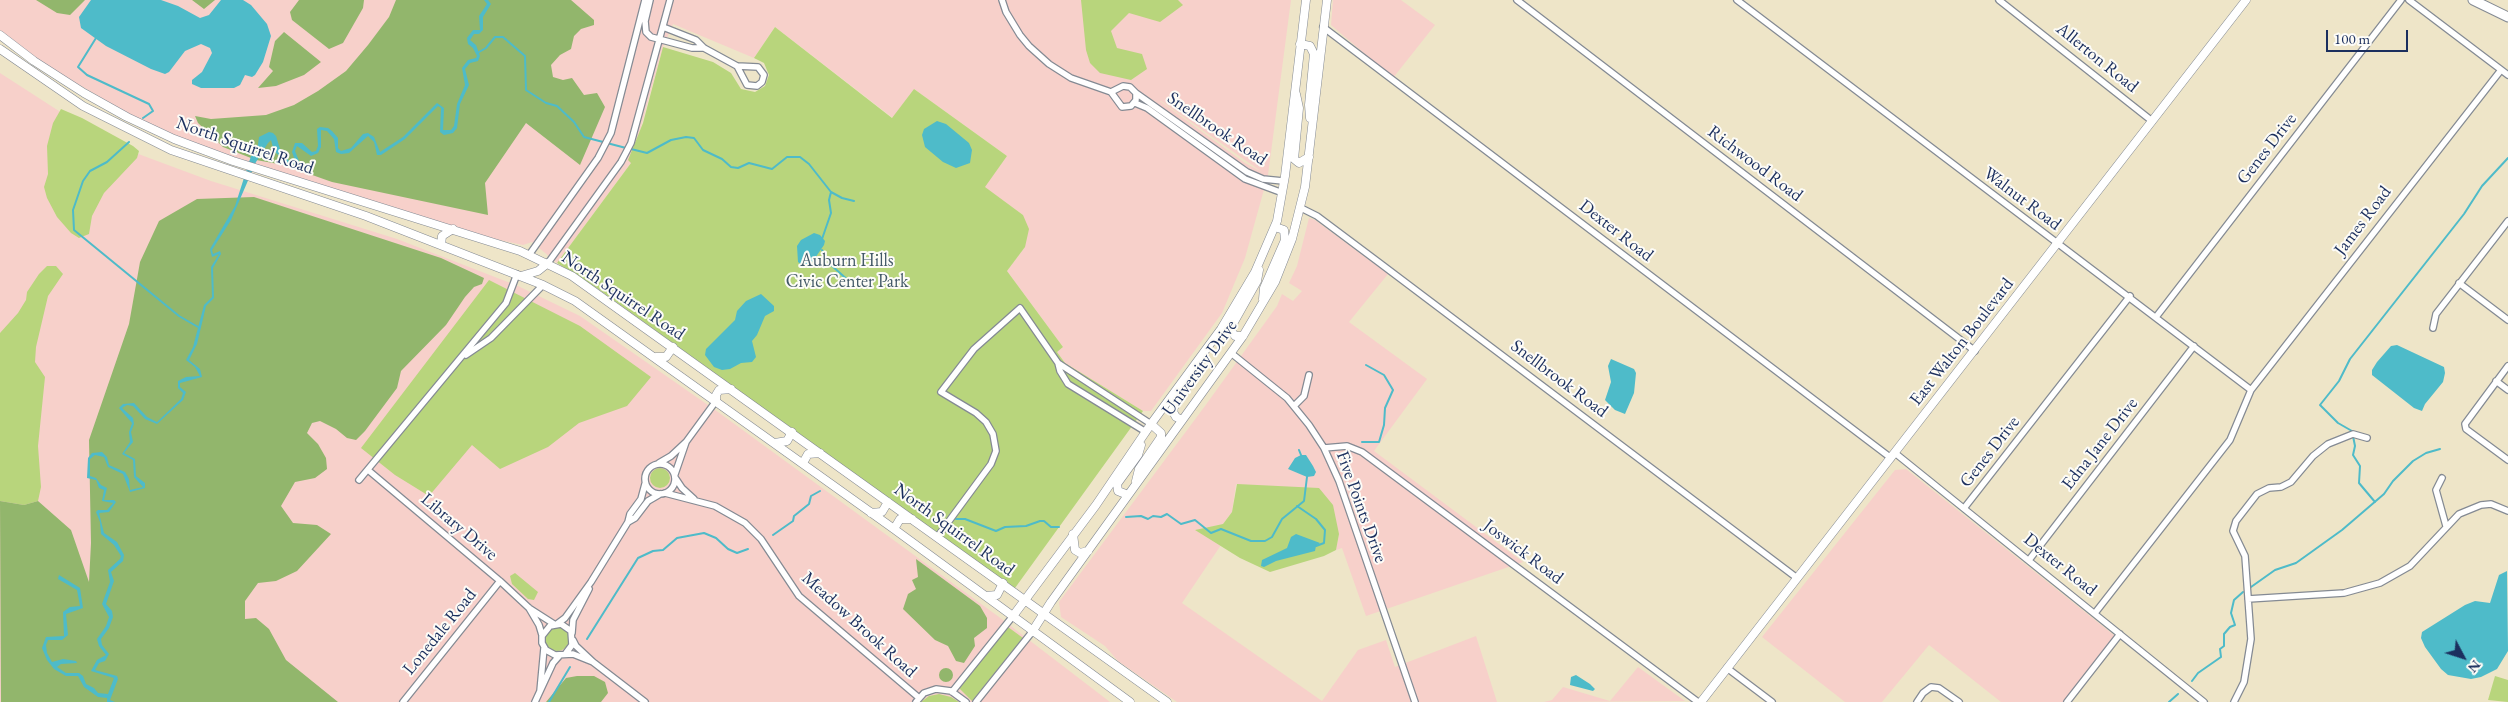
<!DOCTYPE html>
<style>
body{margin:0}
#map{position:relative;width:2508px;height:702px;overflow:hidden;background:#eee5c8;font-family:"EB Garamond",serif}
canvas{display:block}
.north{position:absolute;left:2438px;top:632px;width:50px;height:50px;-webkit-text-stroke:4px #fdfcf7;paint-order:stroke;rotate:130deg;font-size:14px;font-weight:700;line-height:20px;text-align:center;color:#1b2f5e}
.north::after{content:'';display:block;margin:auto;width:18px;height:22px;background:#1b2f5e;clip-path:polygon(50% 0,100% 100%,50% 72%,0 100%)}
.scale{position:absolute;left:2326px;top:30px;width:82px;height:22px;box-sizing:border-box;border:2px solid #1b2f5e;border-top:0;padding-left:6px;font-size:15px;line-height:18px;white-space:nowrap;color:#1b2f5e;-webkit-text-stroke:4px #fdfcf7;paint-order:stroke}
</style>
<div id="map">
<canvas width="2508" height="702"></canvas>
<div class="north">N</div>
<div class="scale">100 m</div>
</div>
<script>
const c = document.querySelector('canvas').getContext('2d');
c.lineJoin = 'round';
function fillPath(path, color) { c.fillStyle = color; c.fill(path, 'evenodd'); }
const shape = rows => new Path2D(rows.map(r => 'M' + r).join(''));
function trace(path, color, width, dash) { c.strokeStyle = color; c.lineWidth = width; c.lineCap = dash ? 'butt' : 'round'; c.setLineDash(dash || []); c.stroke(path); }
function write(font, color, halo, rows, align = 'center') {
  c.font = font + ' "EB Garamond",serif'; c.lineWidth = 4; c.setLineDash([]); c.textBaseline = 'middle'; c.strokeStyle = halo; c.fillStyle = color; for (const [text, x, y, turn = 0] of rows) {
    c.save(); c.translate(x, y); c.rotate((+turn || 0) * Math.PI / 180); c.textAlign = isNaN(turn) ? turn : align; if (halo) c.strokeText(text, 0, 0); c.fillText(text, 0, 0); c.restore();
  }
}
const built = shape([
 [0,0,1291,0,1268,175,1245,258,1222,313,1151,411,1143,411,1065,363,1057,352,1063,347,1007,271,1025,247,1023,215,984,187,1007,156,914,89,893,118,775,27,754,58,673,24,663,47,631,163,557,263,532,242,523,245,490,238,237,159,177,136,129,114,47,66,0,30],
 [1160,101,1161,101,1262,172,1245,163],
 [1333,0,1401,0,1435,25,1393,78,1331,25],
 [0,73,76,122,133,152,211,181,397,239,518,286,580,316,718,412,999,617,1110,702,0,702],
 [1309,218,1315,220,1388,274,1349,322,1427,379,1374,451,1523,562,1366,616,1342,548,1336,550,1339,534,1236,484,1232,512,1223,524,1196,530,1221,545,1182,603,1322,701,1358,650,1386,640,1395,667,1476,636,1497,702,1177,702,1118,661,1105,646,1061,617,1059,602,1205,406,1277,306,1282,294,1293,301,1302,291,1289,283,1297,266],
 [1906,469,2115,636,2063,702,2001,702,1929,645,1882,702,1845,702,1762,637,1895,470],
 [1638,667,1685,701,1544,702,1552,700,1563,687,1610,701]
]);
const green = shape([
 [1081,0,1178,0,1183,5,1160,22,1129,13,1111,31,1117,48,1142,54,1147,69,1131,80,1100,73,1090,63,1086,50],
 [775,27,892,118,914,89,1007,156,985,187,1023,215,1029,229,1025,247,1007,271,1063,347,1057,352,1065,363,1143,411,1015,588,941,537,598,289,557,263,631,163,628,160,643,123,663,47,713,62,731,73,741,89,755,92,765,86,769,75,764,63,754,58],
 [61,109,82,118,133,146,139,151,137,158,104,193,92,216,89,234,79,238,71,233,57,217,47,198,44,187,48,174,47,146,53,123],
 [47,266,56,266,63,274,48,296,36,347,35,362,45,377,38,446,41,487,38,501,24,505,0,501,0,333,18,313,26,300,27,292,39,274],
 [489,280,580,326,651,377,627,406,579,423,548,447,500,469,472,445,429,496,395,475,361,448],
 '650 478a10 10 0 1 1 20 0a10 10 0 1 1-20 0Z',
 [1237,484,1319,488,1333,505,1339,534,1336,550,1324,556,1270,572,1240,558,1195,530,1223,524,1232,512],
 [515,573,538,592,534,600,528,599,512,584,510,576],
 [1008,627,1023,638,972,701,959,688],
 '545 639a12 12 0 1 1 24 0a12 12 0 1 1-24 0Z',
 [2495,676,2508,680,2508,702,2488,700],
 [939,694,951,697,959,702,921,702,929,696]
]);
const forest = shape([
 [36,0,85,0,70,15,57,13],
 [192,0,215,0,204,9],
 [299,0,364,0,363,8,343,43,329,49,292,20,290,12],
 [396,0,571,0,594,20,594,25,581,29,574,36,571,49,560,55,551,65,553,77,563,80,572,78,584,95,597,93,605,107,580,165,526,123,485,183,488,215,332,182,284,165,256,160,223,147,198,123,195,116,211,119,266,115,294,105,318,91,346,71,368,45,389,17],
 [284,32,321,62,304,75,276,86,258,88,273,71,269,67,275,41],
 [254,197,441,258,484,278,482,284,474,287,465,297,446,325,401,371,397,388,365,431,356,440,347,438,336,429,320,421,312,423,307,433,318,444,326,458,327,469,315,478,295,482,281,506,293,523,317,525,331,534,297,571,276,581,258,583,245,601,245,619,256,618,269,629,286,660,338,702,1,702,0,501,24,505,38,501,71,530,89,582,91,543,89,440,129,324,140,262,159,221,197,199],
 [916,559,980,606,987,618,987,628,974,638,975,646,964,663,956,661,948,646,935,640,903,609,908,594,916,589,912,580,918,577],
 '939 675a7 7 0 1 1 14 0a7 7 0 1 1-14 0Z',
 [577,676,594,676,605,682,608,693,601,702,546,702,566,678]
]);
const water = shape([
 [91,0,161,0,178,6,200,18,209,15,221,0,243,0,251,5,267,24,271,36,263,62,255,75,252,77,245,75,240,85,234,88,201,88,192,84,192,80,202,72,212,53,210,48,201,44,185,51,169,72,165,74,151,69,106,46,81,28,79,17],
 [484,0,488,0,491,4,483,17,483,30,479,34,474,34,470,40,476,45,480,56,478,61,470,63,465,69,469,85,460,104,457,128,453,133,444,135,440,132,441,108,438,106,405,139,381,155,377,155,374,142,368,136,349,153,341,154,336,152,334,139,327,131,321,130,321,147,318,153,311,156,297,146,295,151,299,161,290,166,274,151,271,140,268,143,256,162,231,220,212,250,213,254,220,251,221,254,213,268,214,298,206,306,197,344,189,360,200,369,202,377,180,383,180,387,186,392,183,400,157,424,145,419,133,406,127,405,122,408,133,418,134,424,131,432,133,442,124,453,135,459,136,476,145,483,145,488,130,492,123,474,108,467,104,457,95,455,90,459,90,476,96,478,101,485,107,488,104,500,114,500,116,502,109,512,99,513,104,533,117,542,124,555,123,561,111,572,114,581,106,604,112,611,113,617,109,628,101,639,102,645,109,654,105,661,99,663,95,670,117,676,118,679,110,700,115,702,107,702,107,698,98,697,84,687,78,676,66,676,54,669,47,660,42,648,46,637,64,636,63,612,70,607,80,606,77,590,58,579,59,575,80,588,83,608,66,614,68,635,62,640,48,640,46,645,47,653,52,662,63,659,76,661,77,663,61,664,57,667,66,673,79,673,83,676,86,684,94,688,98,693,108,694,114,678,91,671,97,660,106,655,99,646,97,639,106,626,109,617,102,604,110,582,108,570,120,559,121,556,114,545,101,534,100,522,96,512,98,510,107,510,113,503,102,501,104,490,99,488,96,480,87,478,88,458,92,453,102,452,107,457,109,465,125,472,129,479,130,490,143,487,134,477,133,460,122,454,130,442,129,432,132,423,119,408,123,404,134,403,147,417,157,422,181,399,183,393,178,388,178,381,186,377,200,376,195,367,186,360,193,347,204,305,212,297,211,267,219,254,212,257,210,249,235,206,251,156,257,152,259,137,269,132,273,133,276,136,281,152,290,162,295,160,292,152,295,143,302,143,312,152,316,151,318,146,317,129,320,127,328,128,332,131,338,138,338,148,341,151,351,148,363,134,368,133,374,137,380,152,403,137,437,103,444,108,443,130,451,130,454,126,457,104,465,85,462,68,468,60,476,58,477,56,473,48,468,44,467,38,473,30,480,30,479,16,487,4],
 [937,121,946,124,969,143,972,150,970,163,956,168,943,162,925,147,922,135,924,129],
 [814,233,820,235,825,241,824,245,811,264,803,266,798,262,797,246,801,240],
 [761,294,774,306,774,311,765,316,757,335,752,341,756,357,752,362,741,363,730,369,722,370,714,367,705,355,706,349,735,320,737,311,746,301],
 [2397,345,2444,367,2445,373,2443,382,2425,404,2422,411,2414,408,2372,375,2372,370,2377,362,2391,346],
 [1611,359,1634,369,1636,373,1634,393,1625,414,1615,410,1605,400,1611,382,1608,366],
 [1301,455,1306,455,1313,466,1316,472,1314,476,1307,477,1288,469,1295,458],
 [1296,534,1320,543,1316,546,1315,551,1276,561,1264,567,1261,566,1262,560,1287,548,1291,537],
 [2507,571,2508,651,2497,669,2481,677,2471,679,2448,675,2441,669,2425,647,2421,638,2422,632,2465,605,2475,601,2490,603,2499,575],
 [1576,675,1590,684,1595,689,1593,691,1570,685,1571,677]
]);
const stream = shape([
 [96,38,78,67,87,75,149,104,153,111,143,118],
 [479,52,486,48,495,37,503,37,525,56,526,90,546,103,557,106,574,122,584,137,626,148],
 [129,142,107,162,90,171,83,181,73,210,74,230,179,316,198,327],
 [631,149,647,153,671,140,686,137,694,138,703,150,722,159,731,167,738,168,749,163,772,169,787,157,800,157,809,164,831,192,842,198,854,201],
 [822,239,831,213,829,200,831,192],
 [822,250,831,265,850,282,860,287],
 [1362,442,1379,442,1384,425,1385,408,1393,390,1384,375,1366,365],
 [1299,450,1301,455],
 [2375,502,2359,483,2360,466,2353,455,2355,446,2352,431,2338,423,2320,405,2339,381,2350,359,2464,214,2482,186,2508,158],
 [1297,506,1316,519,1325,530,1324,543,1316,546],
 [1126,517,1141,516,1148,519,1153,516,1161,517,1167,514,1181,524,1195,520,1211,533,1221,529,1251,541,1265,541,1272,537,1282,519,1304,501,1307,477],
 [956,519,965,519,996,531,1005,527,1026,526,1040,521,1044,521,1051,527,1059,527],
 [773,535,793,521,794,516,809,504,811,496,820,491],
 [2251,587,2275,570,2296,563,2342,530,2384,494,2393,481,2413,461,2426,453,2440,449],
 [587,639,638,558,653,551,663,550,677,538,704,533,716,538,728,549,737,553,748,549],
 [2192,681,2198,673,2221,657,2220,649,2224,646,2224,634,2230,627,2235,625,2231,613,2234,600,2243,592],
 [549,702,570,667],
 [2169,702,2178,694]
]);
const minor = shape([
 [650,0,645,21,646,32,651,37,692,48,704,48],
 [1002,0,1006,12,1020,35,1029,46,1049,64,1071,78,1111,92,1123,86,1130,87,1136,93,1136,100,1131,106,1122,107,1111,92],
 [1517,0,1975,351],
 [1737,0,2251,390],
 [1999,0,2152,121],
 [2409,0,2508,75],
 [663,27,696,40,704,48,737,66,758,67,764,75,762,82,757,86,747,85,737,66],
 [1323,27,1891,458],
 [1136,93,1247,172,1263,179,1283,181],
 [1135,103,1147,108,1245,179,1280,192],
 [1301,208,1317,216,1381,264,1797,578],
 [529,255,598,158,611,133,645,0],
 [548,263,621,162,631,143,670,0],
 [2459,283,2508,320],
 [2156,317,2401,0],
 [2433,328,2436,314,2508,221],
 [1231,353,1287,398,1309,425,1324,448,1339,481,1415,702],
 [466,355,491,338,543,285],
 [1058,363,1060,371,1068,384,1146,432],
 [2508,366,2465,424,2466,429,2508,460],
 [2496,381,2508,390],
 [1294,406,1304,396,1309,375],
 [1324,448,1347,446,1362,452,1698,702],
 [1895,453,2204,702],
 [659,463,671,456,686,442],
 '645 479a15 15 0 1 1 30 0a15 15 0 1 1-30 0Z',
 [368,470,500,581,529,608,554,624],
 [675,474,686,442,716,401],
 [2442,478,2436,490,2446,526],
 [676,479,682,488,694,499],
 [359,480,506,303,517,274],
 [665,493,715,506,745,523,761,539,799,596,918,697],
 [1965,507,2130,296],
 [628,522,630,514,641,499,645,484],
 [938,536,991,464,996,451,993,434,986,422,976,413,941,392,974,349,1020,308,1058,363,1151,424],
 [2029,560,2194,346],
 [2248,599,2344,593,2380,583,2410,566,2459,514,2481,505,2491,504,2508,511],
 [529,608,539,625,542,635],
 [2095,613,2230,440,2251,390,2501,70],
 [557,624,565,618,591,582,628,522,635,518,648,501,660,494],
 [572,633,573,620,589,589],
 [573,640,576,646,593,662,645,702],
 [566,653,572,645,571,631,561,624,550,626,542,636,542,643,546,650,555,655,573,654,593,662],
 [1727,668,1772,702],
 [540,691,544,648],
 [952,692,1013,616],
 [403,702,500,581],
 [535,702,553,663,560,655],
 [916,702,924,693,936,689,951,691,966,702],
 [976,702,1032,632],
 [1917,702,1923,693,1931,687,1939,688,1959,702],
 [2067,702,2120,634],
 [2234,702,2244,682,2251,639,2245,556,2233,531,2236,521,2257,494,2269,488,2281,487,2291,482,2313,456,2328,444,2353,434,2367,438]
]);
const major = shape([
 [0,35,34,61,84,93,127,117,174,139,233,161,520,251,572,276,1167,702],
 [1300,44,1310,46,1314,54,1309,105,1310,118],
 [0,49,83,106,171,150,366,216,543,285,575,301,894,529,1130,702],
 [1296,94,1299,108,1294,159,1299,163,1309,157],
 [441,245,442,236,453,229],
 [521,276,538,271,548,263],
 [1263,299,1264,288,1285,240,1284,230,1275,227],
 [1243,336,1235,336,1230,329,1257,281,1259,270],
 [656,357,666,357,673,347],
 [716,401,716,395,719,390,731,389],
 [1182,420,1176,417,1172,410,1193,378,1197,367],
 [775,443,787,441,792,432],
 [803,463,808,454,820,453],
 [1136,481,1139,469,1161,437,1161,433,1151,424],
 [1128,495,1118,491,1117,484,1138,455,1141,445],
 [871,513,882,512,888,502],
 [894,529,900,519,912,519],
 [1073,534,1075,550,1080,553,1088,551],
 [986,596,997,595,1003,583],
 [1013,616,1096,505,1151,424,1221,329,1255,272,1277,221,1285,176,1306,0],
 [1032,632,1051,602,1243,336,1275,282,1292,239,1305,187,1327,0],
 [1701,702,2246,0]
]);
const highway = shape([
 [2473,0,2508,17]
]);
const streetNames = [
 ["Allerton Road",2097,58,39],
 ["Snellbrook Road",1217,129,34],
 ["North Squirrel Road",245,146,19],
 ["Genes Drive",2267,149,-52],
 ["Richwood Road",1755,164,37],
 ["Walnut Road",2022,199,37],
 ["James Road",2363,221,-53],
 ["Dexter Road",1616,231,38],
 ["North Squirrel Road",623,296,34],
 ["East Walton Boulevard",1962,342,-52],
 ["University Drive",1200,368,-54],
 ["Snellbrook Road",1559,379,37],
 ["Edna Jane Drive",2100,444,-52],
 ["Genes Drive",1990,452,-52],
 ["Five Points Drive",1361,507,70],
 ["Library Drive",459,527,40],
 ["North Squirrel Road",954,530,36],
 ["Joswick Road",1523,552,37],
 ["Dexter Road",2060,565,39],
 ["Meadow Brook Road",859,625,42],
 ["Lonedale Road",440,632,-51]
];
const parkNames = [
 ["Auburn Hills",847,261],
 ["Civic Center Park",847,282]
];
fillPath(built, '#f7d0ca');
fillPath(green, '#b8d57c');
fillPath(forest, '#92b66c');
fillPath(water, '#4ebbc9');
trace(stream, '#4ebbc9', 2);
trace(minor, '#848a93', 8);
trace(major, '#848a93', 9);
trace(highway, '#848a93', 11);
trace(minor, '#fff', 5.5);
trace(major, '#fff', 8);
trace(highway, '#fff', 9);
write('18px', '#1b2f5e', '#fdfcf7', streetNames);
write('18px', '#425866', '#fdfcf7', parkNames);
</script>
